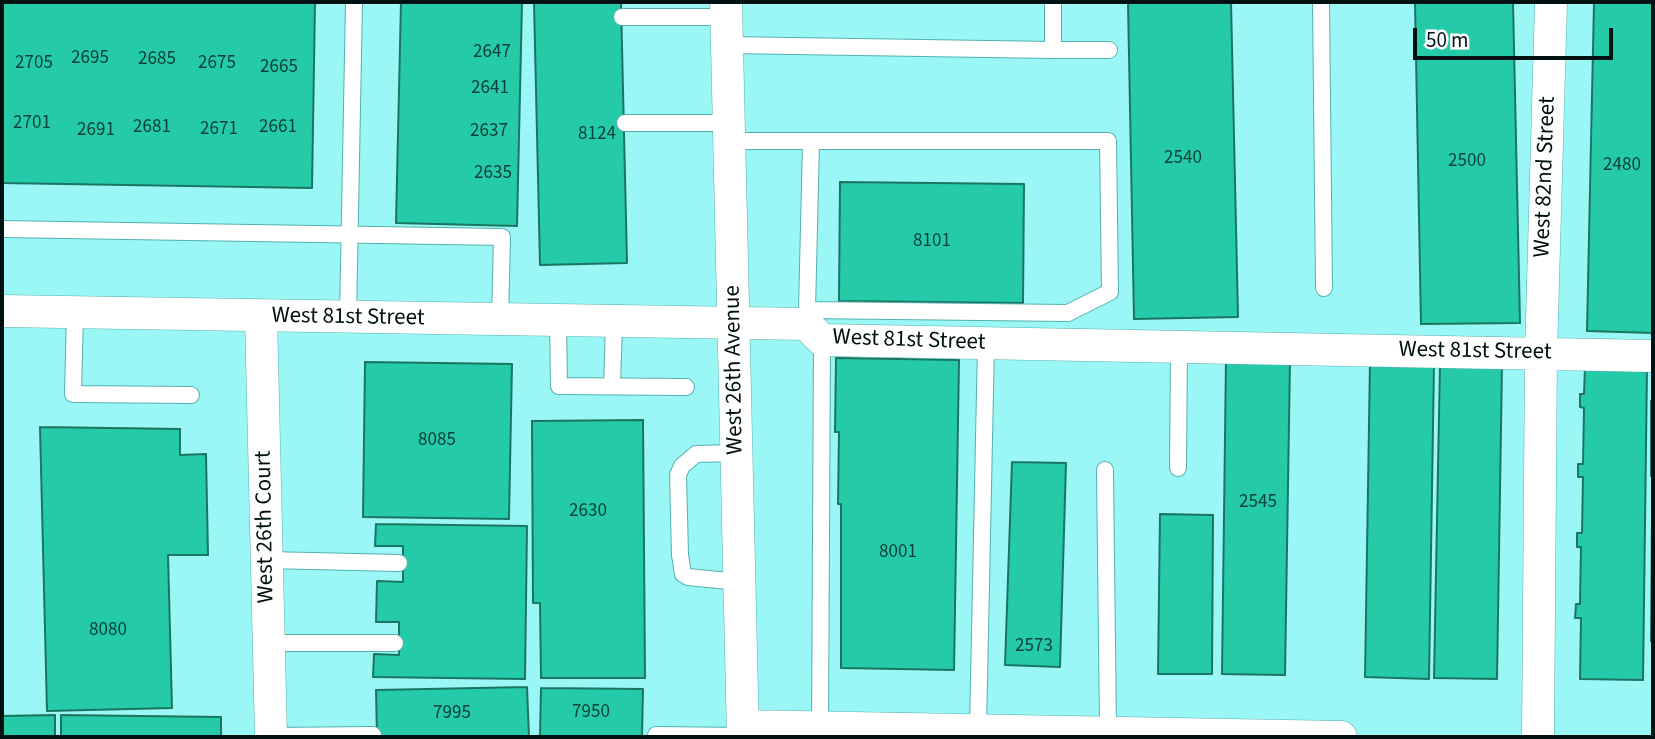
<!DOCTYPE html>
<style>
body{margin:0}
#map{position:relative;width:1655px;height:739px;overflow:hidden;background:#9af7f5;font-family:"Source Sans 3",sans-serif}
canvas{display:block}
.frame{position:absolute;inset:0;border:4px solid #011;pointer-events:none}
.scale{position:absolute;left:1413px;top:28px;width:200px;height:32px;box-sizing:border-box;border:4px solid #011;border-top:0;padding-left:9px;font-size:21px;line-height:24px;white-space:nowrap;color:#011;-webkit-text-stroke:5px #fff;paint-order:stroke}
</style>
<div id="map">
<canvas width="1655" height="739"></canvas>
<div class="frame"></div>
<div class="scale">50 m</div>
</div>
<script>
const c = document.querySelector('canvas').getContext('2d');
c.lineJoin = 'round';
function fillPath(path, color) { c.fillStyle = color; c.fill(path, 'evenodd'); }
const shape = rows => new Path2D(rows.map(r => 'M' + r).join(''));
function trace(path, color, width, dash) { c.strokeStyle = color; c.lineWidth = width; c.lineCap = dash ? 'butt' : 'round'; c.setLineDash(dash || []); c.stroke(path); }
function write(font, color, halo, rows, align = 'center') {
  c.font = font + ' "Source Sans 3",sans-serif'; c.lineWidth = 6; c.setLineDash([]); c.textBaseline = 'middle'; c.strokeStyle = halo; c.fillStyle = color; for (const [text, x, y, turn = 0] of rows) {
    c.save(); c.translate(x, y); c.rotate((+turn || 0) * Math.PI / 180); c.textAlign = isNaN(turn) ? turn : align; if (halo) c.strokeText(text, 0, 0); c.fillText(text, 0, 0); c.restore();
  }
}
const building = shape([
 [2,2,315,2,312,188,2,183,2,2],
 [401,2,522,2,517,226,396,223,401,2],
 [534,2,621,2,627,263,540,265,534,2],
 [1128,2,1231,2,1238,317,1134,319,1128,2],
 [1415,2,1513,2,1520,323,1421,324,1415,2],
 [1594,2,1653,2,1653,333,1587,331,1594,2],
 [840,182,1024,184,1023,303,839,301,840,182],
 [836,358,959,360,954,670,841,668,841,504,838,504,839,432,835,432,836,358],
 [1226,358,1290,359,1285,675,1222,674,1226,358],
 [1370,361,1434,363,1429,679,1365,677,1370,361],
 [365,362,512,364,509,519,363,517,365,362],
 [1440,364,1502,365,1497,679,1434,678,1440,364],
 [1585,367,1647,368,1643,680,1580,679,1581,618,1575,618,1576,604,1580,604,1581,547,1577,547,1577,533,1582,533,1583,477,1578,477,1578,464,1583,464,1584,408,1580,407,1580,394,1584,394,1585,367],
 [1651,401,1653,401,1653,476,1651,476,1651,401],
 [643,420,645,678,541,678,540,603,533,603,532,421,643,420],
 [40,427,180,429,180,455,206,454,208,555,168,555,172,708,47,711,40,427],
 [1012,462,1066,463,1060,667,1005,665,1012,462],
 [1160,514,1213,515,1212,674,1158,674,1160,514],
 [1652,519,1653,519,1653,641,1651,641,1652,519],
 [376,524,527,526,525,679,373,677,374,654,399,655,399,622,376,622,377,581,403,582,403,546,375,546,376,524],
 [527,687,529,737,377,737,376,690,527,687],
 [541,688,643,689,642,737,540,737,541,688],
 [55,715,55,737,2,737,2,716,55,715],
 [61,715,221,717,221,737,61,737,61,715]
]);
const lane = shape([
 [1321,2,1324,288],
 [622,17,727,17],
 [727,45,1053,50,1053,2],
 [1053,50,1109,50],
 [625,123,729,123],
 [729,141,1108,141,1110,292,1068,313,807,310,811,142],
 [2,229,502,237,500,320],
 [75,312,73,394,191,395],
 [348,318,354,2],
 [558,322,559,386,686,387],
 [612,386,614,323],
 [736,453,696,454,682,466,678,475,680,555,683,574,688,577,739,582],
 [1178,468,1179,346],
 [1105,470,1108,731],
 [267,560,399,563],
 [269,643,395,643],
 [820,728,822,340],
 [978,729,986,343],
 [656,735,743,736],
 [271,736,373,735]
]);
const street = shape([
 [726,2,743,737],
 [2,311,806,324,822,340,1653,356],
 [261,316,271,737],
 [743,726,1341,737],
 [1538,737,1541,353,1551,2]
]);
const numberNames = [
 ["2647",492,53],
 ["2695",90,59],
 ["2685",157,60],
 ["2705",34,64],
 ["2675",217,64],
 ["2665",279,68],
 ["2641",490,89],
 ["2701",32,124],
 ["2681",152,128],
 ["2661",278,128],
 ["2671",219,130],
 ["2691",96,131],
 ["2637",489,132],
 ["8124",597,135],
 ["2540",1183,159],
 ["2500",1467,162],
 ["2480",1622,166],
 ["2635",493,174],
 ["8101",932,242],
 ["8085",437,441],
 ["2545",1258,503],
 ["2630",588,512],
 ["8001",898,553],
 ["8080",108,631],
 ["2573",1034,647],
 ["7950",591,713],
 ["7995",452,714]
];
const streetNames = [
 ["West 82nd Street",1546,177,-88],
 ["West 81st Street",348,318,1],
 ["West 81st Street",909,341,2],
 ["West 81st Street",1475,352,1],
 ["West 26th Avenue",735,370,-91],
 ["West 26th Court",266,527,-91]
];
fillPath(building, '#25cba8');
trace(building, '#1a7561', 2);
trace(lane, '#53b1af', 18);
trace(street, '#53b1af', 33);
trace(lane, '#fff', 16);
trace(street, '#fff', 32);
write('19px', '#094037', null, numberNames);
write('23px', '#011', '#fff', streetNames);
</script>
